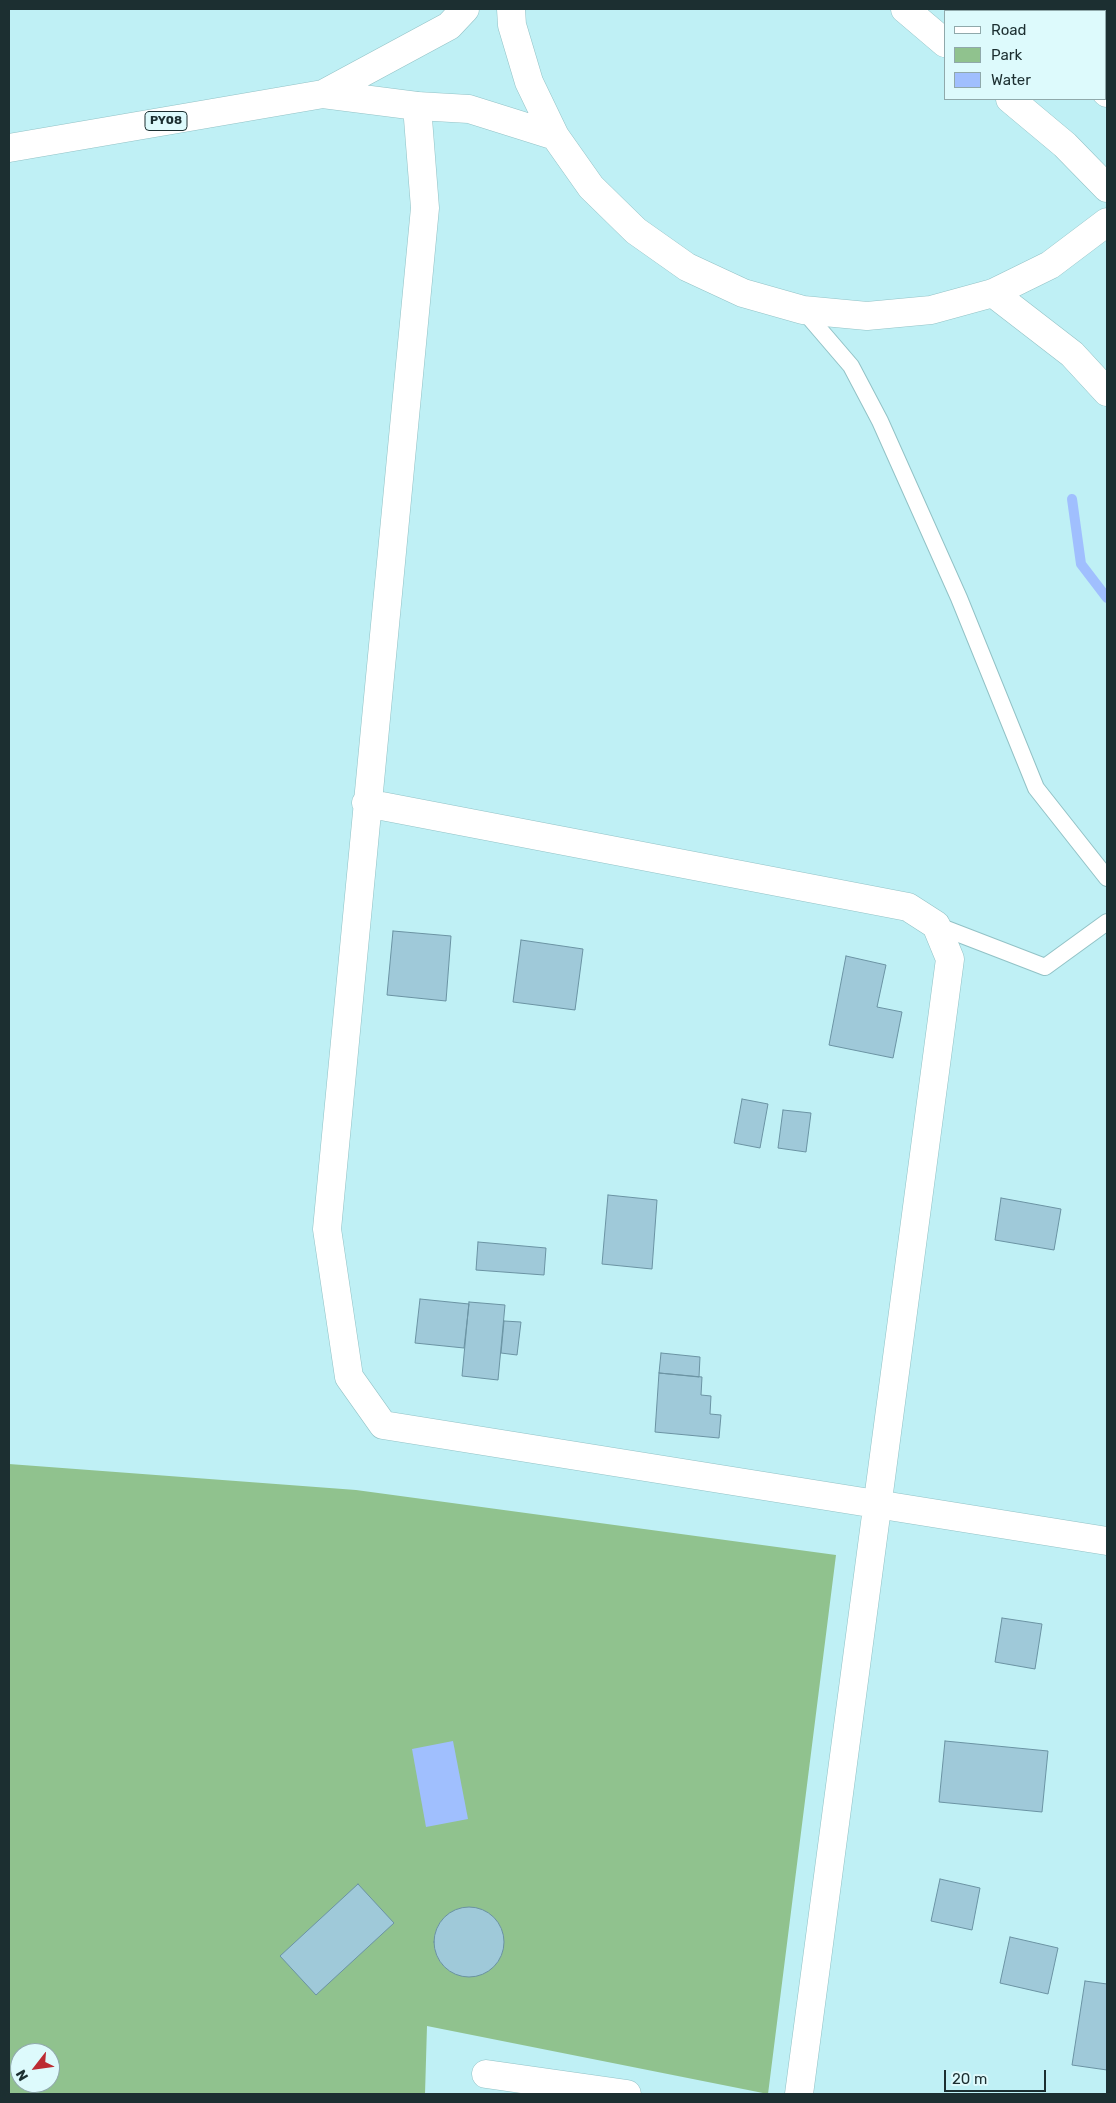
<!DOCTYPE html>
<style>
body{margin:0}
#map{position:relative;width:1116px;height:2103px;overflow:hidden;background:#bff0f5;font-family:Rubik,sans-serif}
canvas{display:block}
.frame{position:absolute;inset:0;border:10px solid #1c2f31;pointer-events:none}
.legend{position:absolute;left:944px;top:10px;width:162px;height:90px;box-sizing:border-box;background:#ddfafc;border:1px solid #90a9ab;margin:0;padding:6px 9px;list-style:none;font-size:15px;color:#1c2f31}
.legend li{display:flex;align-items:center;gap:10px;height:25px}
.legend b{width:25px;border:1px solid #90a9ab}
.north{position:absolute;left:10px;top:2043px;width:50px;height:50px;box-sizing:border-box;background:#ddfafc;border:1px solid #90a9ab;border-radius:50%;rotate:240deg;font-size:14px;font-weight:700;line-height:20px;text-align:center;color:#1c2f31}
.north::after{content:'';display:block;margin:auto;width:18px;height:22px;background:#bc2c33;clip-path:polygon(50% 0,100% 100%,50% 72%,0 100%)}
.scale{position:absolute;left:944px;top:2070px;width:102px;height:22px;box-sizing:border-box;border:2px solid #1c2f31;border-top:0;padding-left:6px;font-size:15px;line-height:18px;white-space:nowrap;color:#1c2f31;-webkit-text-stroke:4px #ddfafc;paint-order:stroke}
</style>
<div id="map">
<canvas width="1116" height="2103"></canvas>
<div class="frame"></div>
<ul class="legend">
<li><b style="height:6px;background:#fff"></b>Road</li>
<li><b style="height:14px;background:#90c28e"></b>Park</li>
<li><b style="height:14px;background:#a0bffe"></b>Water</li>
</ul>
<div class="north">N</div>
<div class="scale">20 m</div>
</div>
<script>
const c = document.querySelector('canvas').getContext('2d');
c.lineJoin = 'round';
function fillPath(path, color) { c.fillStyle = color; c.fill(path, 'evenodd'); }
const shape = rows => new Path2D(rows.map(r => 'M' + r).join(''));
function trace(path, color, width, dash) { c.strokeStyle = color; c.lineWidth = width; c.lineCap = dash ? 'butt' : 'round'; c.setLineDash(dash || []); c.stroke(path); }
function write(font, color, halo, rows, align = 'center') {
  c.font = font + ' Rubik,sans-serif'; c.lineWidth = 4; c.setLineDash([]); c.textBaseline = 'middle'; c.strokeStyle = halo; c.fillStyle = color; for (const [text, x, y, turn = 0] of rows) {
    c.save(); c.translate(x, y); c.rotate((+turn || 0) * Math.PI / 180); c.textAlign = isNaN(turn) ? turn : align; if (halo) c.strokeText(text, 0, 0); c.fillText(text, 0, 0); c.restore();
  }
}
const green = shape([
 [9,1464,356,1490,836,1555,768,2094,427,2026,425,2094,9,2094],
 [20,2053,50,2053,50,2083,20,2083]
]);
const water = shape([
 [453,1741,468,1819,426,1827,412,1749]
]);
const stream = shape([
 [1072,499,1081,564,1107,598]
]);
const building = shape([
 [393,931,451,936,446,1001,387,995,393,931],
 [521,940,583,949,575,1010,513,1002,521,940],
 [846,956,886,965,877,1007,902,1012,893,1058,829,1045,846,956],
 [742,1099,768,1104,760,1148,734,1143,742,1099],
 [783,1110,811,1113,806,1152,778,1148,783,1110],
 [608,1195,657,1200,652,1269,602,1264,608,1195],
 [1001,1198,1061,1209,1054,1250,995,1240,1001,1198],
 [478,1242,546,1248,544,1275,476,1270,478,1242],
 [420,1299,469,1304,464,1348,415,1343,420,1299],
 [469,1302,505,1305,498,1380,462,1376,469,1302],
 [504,1321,521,1322,517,1355,501,1353,504,1321],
 [661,1353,700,1357,699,1377,659,1373,661,1353],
 [659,1373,702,1377,701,1395,711,1396,710,1414,721,1415,719,1438,655,1432,659,1373],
 [1002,1618,1042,1624,1035,1669,995,1662,1002,1618],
 [945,1741,1048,1751,1042,1812,939,1802,945,1741],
 [940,1879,980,1888,972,1930,931,1921,940,1879],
 [358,1884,394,1923,316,1995,280,1956,358,1884],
 '434 1942a35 35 0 1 1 70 0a35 35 0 1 1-70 0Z',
 [1010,1937,1058,1948,1048,1994,1000,1983,1010,1937],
 [1085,1981,1107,1984,1107,2070,1072,2065,1085,1981]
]);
const service = shape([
 [803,310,851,366,880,421,959,598,1036,788,1107,878],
 [936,925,1045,967,1107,922]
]);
const minor = shape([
 [417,106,425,208,327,1229,349,1377,383,1425,1107,1541],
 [366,803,908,907,936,925,950,959,799,2094],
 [486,2074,627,2094]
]);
const trunk = shape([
 [511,9,512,25,529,82,555,136,591,187,636,231,687,267,743,293,803,310,867,316,931,310,993,293,1050,265,1107,222],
 [905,9,945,43],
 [1000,9,1003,11],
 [1105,91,1107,93],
 [323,94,449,26,465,9],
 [1010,99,1065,145,1107,188],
 [9,148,323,94,417,106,469,109,555,136],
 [993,293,1072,354,1107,392]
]);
const shields = [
 [166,121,42]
];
const shieldNames = [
 ["PY08",166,121]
];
fillPath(green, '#90c28e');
fillPath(water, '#a0bffe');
trace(stream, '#a0bffe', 10);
fillPath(building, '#9fc9d9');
trace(building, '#6b93a3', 1);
trace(service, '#92c2c6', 18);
trace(minor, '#92c2c6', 29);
trace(trunk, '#92c2c6', 29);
trace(service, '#fff', 16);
trace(minor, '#fff', 28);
trace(trunk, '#fff', 28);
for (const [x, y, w] of shields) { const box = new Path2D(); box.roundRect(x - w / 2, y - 9.5, w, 19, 4); c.fillStyle = '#ddfafc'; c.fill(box); trace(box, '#1c2f31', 1); }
write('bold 12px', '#1c2f31', null, shieldNames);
</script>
